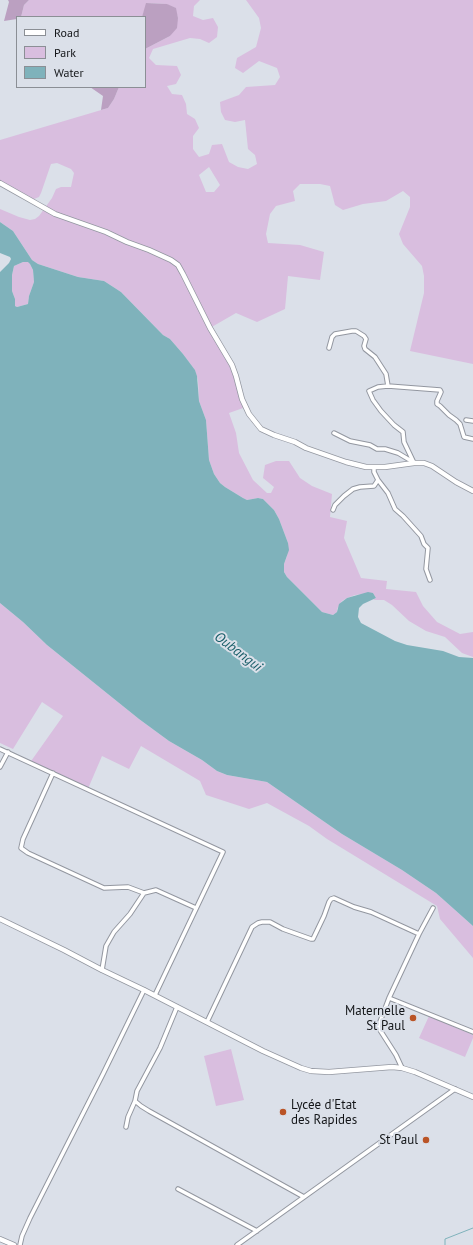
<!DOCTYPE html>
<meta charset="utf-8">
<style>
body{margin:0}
#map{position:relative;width:473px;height:1245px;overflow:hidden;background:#dbe0e9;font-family:"PT Sans",sans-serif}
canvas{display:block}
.legend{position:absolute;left:16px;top:16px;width:130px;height:72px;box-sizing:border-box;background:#dbe0e9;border:1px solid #8b8f95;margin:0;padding:5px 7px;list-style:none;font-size:12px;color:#131518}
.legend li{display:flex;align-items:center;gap:8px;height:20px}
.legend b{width:20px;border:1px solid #8b8f95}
</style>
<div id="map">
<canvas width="473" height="1245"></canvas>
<ul class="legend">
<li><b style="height:5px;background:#fff"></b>Road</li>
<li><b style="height:11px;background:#d9bedf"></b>Park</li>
<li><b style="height:11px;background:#7fb2bb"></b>Water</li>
</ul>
</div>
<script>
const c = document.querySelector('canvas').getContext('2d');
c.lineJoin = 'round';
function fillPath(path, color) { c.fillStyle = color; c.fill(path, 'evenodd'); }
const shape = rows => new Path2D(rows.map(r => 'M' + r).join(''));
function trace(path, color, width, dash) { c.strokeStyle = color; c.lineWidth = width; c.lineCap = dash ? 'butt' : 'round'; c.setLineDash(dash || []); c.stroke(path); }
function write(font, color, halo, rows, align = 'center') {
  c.font = font + ' "PT Sans",sans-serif'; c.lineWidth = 4; c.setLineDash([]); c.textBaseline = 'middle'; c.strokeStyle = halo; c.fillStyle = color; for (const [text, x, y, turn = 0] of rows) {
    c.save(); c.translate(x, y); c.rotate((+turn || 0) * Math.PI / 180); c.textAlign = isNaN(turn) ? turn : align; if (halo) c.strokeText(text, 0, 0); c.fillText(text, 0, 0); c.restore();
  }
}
const green = shape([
 [29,0,200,0,194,6,193,16,203,20,213,18,218,27,217,37,209,43,200,39,190,38,153,49,149,58,156,65,177,66,181,75,176,84,167,86,172,94,182,95,186,104,187,114,195,119,199,128,193,136,193,149,199,157,209,154,212,145,222,144,229,162,238,167,248,169,257,164,255,155,248,149,245,120,235,122,225,120,221,112,220,102,239,95,246,87,275,85,280,77,277,68,259,61,243,73,235,68,237,58,256,47,261,28,259,18,246,0,473,0,473,364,410,351,424,293,424,276,422,266,403,244,399,234,410,207,410,197,403,191,386,201,363,204,343,210,335,205,330,186,320,184,300,184,293,191,295,201,276,206,270,214,266,234,268,243,300,245,324,252,320,280,288,276,285,309,257,322,236,313,210,328,232,365,246,407,229,413,236,433,239,453,253,480,267,493,271,493,274,487,263,478,265,465,276,461,289,461,300,478,312,486,332,494,330,517,347,521,344,538,361,578,387,581,386,589,416,592,423,606,437,622,460,634,473,632,473,657,462,653,445,637,426,631,409,621,392,605,384,600,373,600,376,598,373,593,355,595,347,598,342,601,337,609,337,612,333,615,322,612,287,577,284,572,284,564,287,556,288,543,279,519,274,510,263,499,258,498,247,500,243,498,225,487,220,483,214,474,209,460,206,420,199,401,198,380,195,370,183,354,170,339,163,335,121,292,104,281,78,277,38,264,32,260,13,231,0,222,0,209,19,217,30,220,35,219,39,216,52,198,56,189,61,187,71,187,74,173,71,169,57,163,51,164,41,193,39,197,34,199,29,199,0,185,0,140,108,108,114,99,119,87,145,87,145,49,170,36,178,18,175,8,166,4,147,3,142,17,21,17,24,5],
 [209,167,220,185,214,192,206,192,199,175],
 [23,262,29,262,33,270,34,282,29,296,28,304,17,307,15,306,15,299,12,291,12,275,14,266],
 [0,603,23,622,47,645,139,719,169,741,202,760,217,771,227,775,267,782,342,834,402,870,436,893,473,926,473,958,440,919,437,906,327,839,309,826,267,803,249,809,206,795,200,781,141,746,129,769,102,756,87,791,29,764,63,716,42,702,13,749,0,743],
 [429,1016,473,1035,473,1038,465,1057,419,1038],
 [231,1049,244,1100,216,1106,204,1056]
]);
const forest = shape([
 [8,0,29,0,24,5,21,17,17,17,17,19,4,21,9,2],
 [146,3,167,4,176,8,178,18,177,28,170,36,145,49,145,17,142,17],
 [90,87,119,87,114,99,108,108,101,110,103,96]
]);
const water = shape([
 [0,222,13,231,32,260,38,264,78,277,104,281,121,292,163,335,170,339,183,354,195,370,197,376,199,401,206,420,209,460,214,474,220,483,225,487,243,498,247,500,258,498,263,499,274,510,279,519,288,543,289,550,284,564,284,572,287,577,322,612,333,615,337,612,339,604,347,598,368,592,373,593,376,598,363,604,359,608,358,617,361,623,395,641,407,645,443,651,459,657,473,658,473,926,436,893,402,870,342,834,267,782,227,775,217,771,202,760,169,741,139,719,47,645,23,622,0,603,0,272,9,263,11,259,10,257,0,253],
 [23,262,28,262,30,264,33,270,34,282,29,296,28,304,17,307,15,306,15,299,12,291,12,275,14,266]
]);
const stream = shape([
 [445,1245,445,1239,473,1228]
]);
const street = shape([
 [329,348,332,337,335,334,352,331,356,331,364,336,366,339,364,346,365,349,375,357,386,374,388,386],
 [466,420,473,421],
 [334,433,350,441,370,445,377,449,385,449,398,453,413,462],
 [414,463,404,442,403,432,394,425,381,411,373,400,369,391,378,387,388,386,440,390,441,392,437,401,437,404,440,406,449,415,456,420,460,424,464,437,473,439],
 [374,468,374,472,378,480,388,493,395,509,403,516,421,536,424,544,428,548,426,569,430,580],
 [333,510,335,505,344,496,353,489,360,487,374,486,378,480],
 [0,749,223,852,155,995],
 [0,767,8,752],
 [53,773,23,839,21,848,28,853,104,888,128,887,144,893,156,890,196,908],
 [102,970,106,946,114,932,130,914,144,893],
 [389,998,473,1032],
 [207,1022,252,927,258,923,262,922,270,922,283,929,311,939,313,939,324,916,329,902,331,899,334,898,354,907,371,912,419,934],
 [402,1068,396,1055,378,1027,389,998,419,934,433,908],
 [135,1101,141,1106,149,1111,304,1197],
 [126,1127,128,1117,135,1101,137,1091,160,1048,177,1007],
 [178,1189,257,1231],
 [20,1245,22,1236,30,1218,103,1074,144,990],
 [237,1245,455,1089]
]);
const secondary = shape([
 [0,183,55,214,106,232,127,242,149,250,171,260,178,265,183,274,210,328,232,365,236,376,242,399,249,414,261,429,274,435,295,442,306,448,346,462,366,467,385,467,414,463,424,463,432,466,456,482,473,491],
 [0,919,64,950,102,970,144,990,263,1051,301,1068,311,1071,329,1072,392,1067,402,1068,415,1072,473,1097],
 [0,1239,14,1245]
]);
const markers = [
 [413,1018,4,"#ba5426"],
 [283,1112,4,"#ba5426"],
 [426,1140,4,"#ba5426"]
];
const poiNames = [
 ["Maternelle",405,1011],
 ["St Paul",405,1026],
 ["Lycée d'Etat",291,1105,"left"],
 ["des Rapides",291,1120,"left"],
 ["St Paul",418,1140]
];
const waterNames = [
 ["Oubangui",238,652,37]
];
fillPath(green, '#d9bedf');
fillPath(forest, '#bba0c1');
fillPath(water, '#7fb2bb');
trace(stream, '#7fb2bb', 1);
trace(street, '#9397a0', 5.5);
trace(secondary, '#9397a0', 6);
trace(street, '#fff', 3.5);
trace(secondary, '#fff', 4.5);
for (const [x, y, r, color] of markers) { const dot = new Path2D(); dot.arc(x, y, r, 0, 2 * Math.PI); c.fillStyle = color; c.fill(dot); trace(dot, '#dbe0e9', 1.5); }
write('13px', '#131518', '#dbe0e9', poiNames, 'right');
write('italic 14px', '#165c67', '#dbe0e9', waterNames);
</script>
